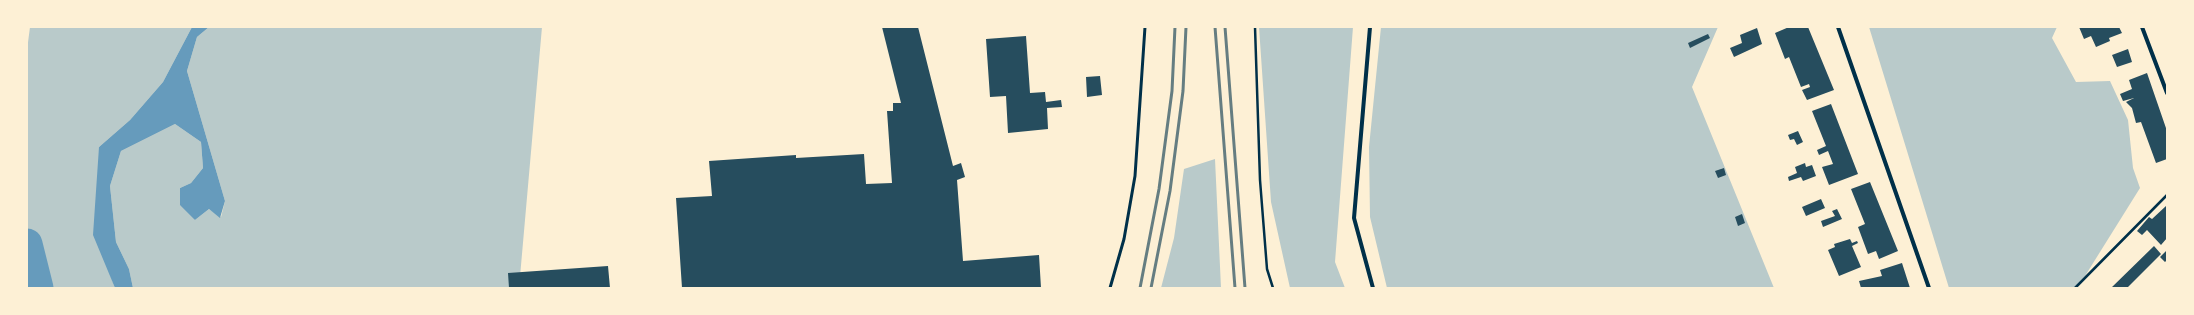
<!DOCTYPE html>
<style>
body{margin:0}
#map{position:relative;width:2194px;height:315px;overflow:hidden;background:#fdf0d5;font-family:Rubik,sans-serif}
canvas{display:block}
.frame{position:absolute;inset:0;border:28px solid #fdf0d5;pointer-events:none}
</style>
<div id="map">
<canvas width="2194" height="315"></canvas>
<div class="frame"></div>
</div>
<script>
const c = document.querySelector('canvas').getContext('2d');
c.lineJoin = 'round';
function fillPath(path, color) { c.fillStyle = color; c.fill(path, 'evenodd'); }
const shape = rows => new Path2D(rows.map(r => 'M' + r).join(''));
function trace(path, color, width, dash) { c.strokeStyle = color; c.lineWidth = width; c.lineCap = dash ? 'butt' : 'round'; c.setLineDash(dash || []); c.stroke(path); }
const green = shape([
 [30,27,192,27,163,82,130,120,99,147,107,266,115,288,30,288,27,272,27,50],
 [209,27,542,27,519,288,133,288,129,269,116,242,110,186,121,151,175,124,201,142,203,168,191,183,180,188,195,220,209,209,221,217,225,201,187,71,197,37],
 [1259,27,1353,27,1335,262,1345,288,1290,288,1271,202],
 [1381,27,1718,27,1692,87,1774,288,1387,288,1370,217,1369,147],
 [1869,27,2057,27,2052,38,2076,82,2110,81,2128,120,2133,168,2140,188,2085,276,2074,288,1949,288],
 [1215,159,1221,288,1161,288,1174,238,1184,169]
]);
const water = shape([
 [192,27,209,27,197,37,187,71,225,201,220,218,209,209,195,220,180,205,180,188,191,183,203,168,201,142,175,124,121,151,110,186,116,242,129,269,133,288,115,288,93,235,99,147,130,120,163,82]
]);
const river = shape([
 [27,244,38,288]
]);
const building = shape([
 [882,27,918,27,953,166,961,163,965,177,957,180,963,261,1039,255,1041,288,682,288,676,198,712,196,709,161,796,155,796,158,864,154,866,184,892,183,887,111,893,111,893,103,901,103],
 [1789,27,1808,27,1834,90,1807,100,1802,90,1810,87,1809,84,1801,87,1789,57,1785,59,1775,33],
 [2079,27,2119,27,2122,33,2109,38,2110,41,2096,47,2091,36,2084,39],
 [1757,28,1762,44,1734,57,1730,48,1742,43,1740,35],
 [1708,34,1710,38,1690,48,1688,43],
 [1026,36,1030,93,1045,92,1046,102,1061,100,1062,107,1047,108,1048,129,1008,133,1006,96,990,97,986,39],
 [2128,49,2132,62,2117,67,2112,55],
 [2147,73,2167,131,2167,159,2156,163,2141,122,2136,123,2132,108,2126,102,2134,98,2123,101,2120,94,2132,89,2129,80],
 [1100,76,1102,95,1087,97,1086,77],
 [1831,104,1858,174,1829,185,1822,167,1833,164,1828,151,1819,155,1817,150,1826,146,1812,111],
 [1798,131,1803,142,1797,145,1794,139,1790,140,1788,135],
 [1805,163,1806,167,1812,165,1816,176,1803,181,1801,177,1789,181,1788,177,1797,173,1795,167],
 [1724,168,1726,175,1718,178,1715,171],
 [1870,182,1898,251,1879,259,1876,251,1868,254,1858,227,1865,224,1851,189],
 [1821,199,1825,208,1806,216,1802,207],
 [2166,206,2167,238,2161,245,2147,230,2142,235,2137,231,2149,217,2152,219],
 [1837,209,1842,219,1823,227,1821,221,1835,216,1832,211],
 [1742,214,1745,223,1738,226,1735,217],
 [1850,239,1852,243,1857,241,1858,243,1852,246,1861,267,1839,276,1828,250,1835,247,1834,244],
 [2154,246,2161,254,2127,288,2111,288],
 [2167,250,2167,260,2165,262,2160,257],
 [1902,263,1910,288,1861,288,1859,281,1882,276,1880,270],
 [608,266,610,288,509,288,508,273]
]);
const path = shape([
 [1255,27,1260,180,1267,269,1273,288],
 [2075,288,2167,195]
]);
const service = shape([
 [1110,288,1124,239,1135,176,1145,27]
]);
const minor = shape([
 [1370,27,1354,218,1373,288],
 [1838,27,1929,288],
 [2142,27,2167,93]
]);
const rail = shape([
 [1215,27,1235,288],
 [1225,27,1245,288],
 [1140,288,1159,189,1172,91,1175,27],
 [1151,288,1170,191,1183,91,1186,27]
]);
fillPath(green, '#b9caca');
fillPath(water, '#669bbc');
trace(river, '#669bbc', 31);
fillPath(building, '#264d5e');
trace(path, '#003049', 2.5);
trace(service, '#003049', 3);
trace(minor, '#003049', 4);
trace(rail, '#657d81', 3);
</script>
